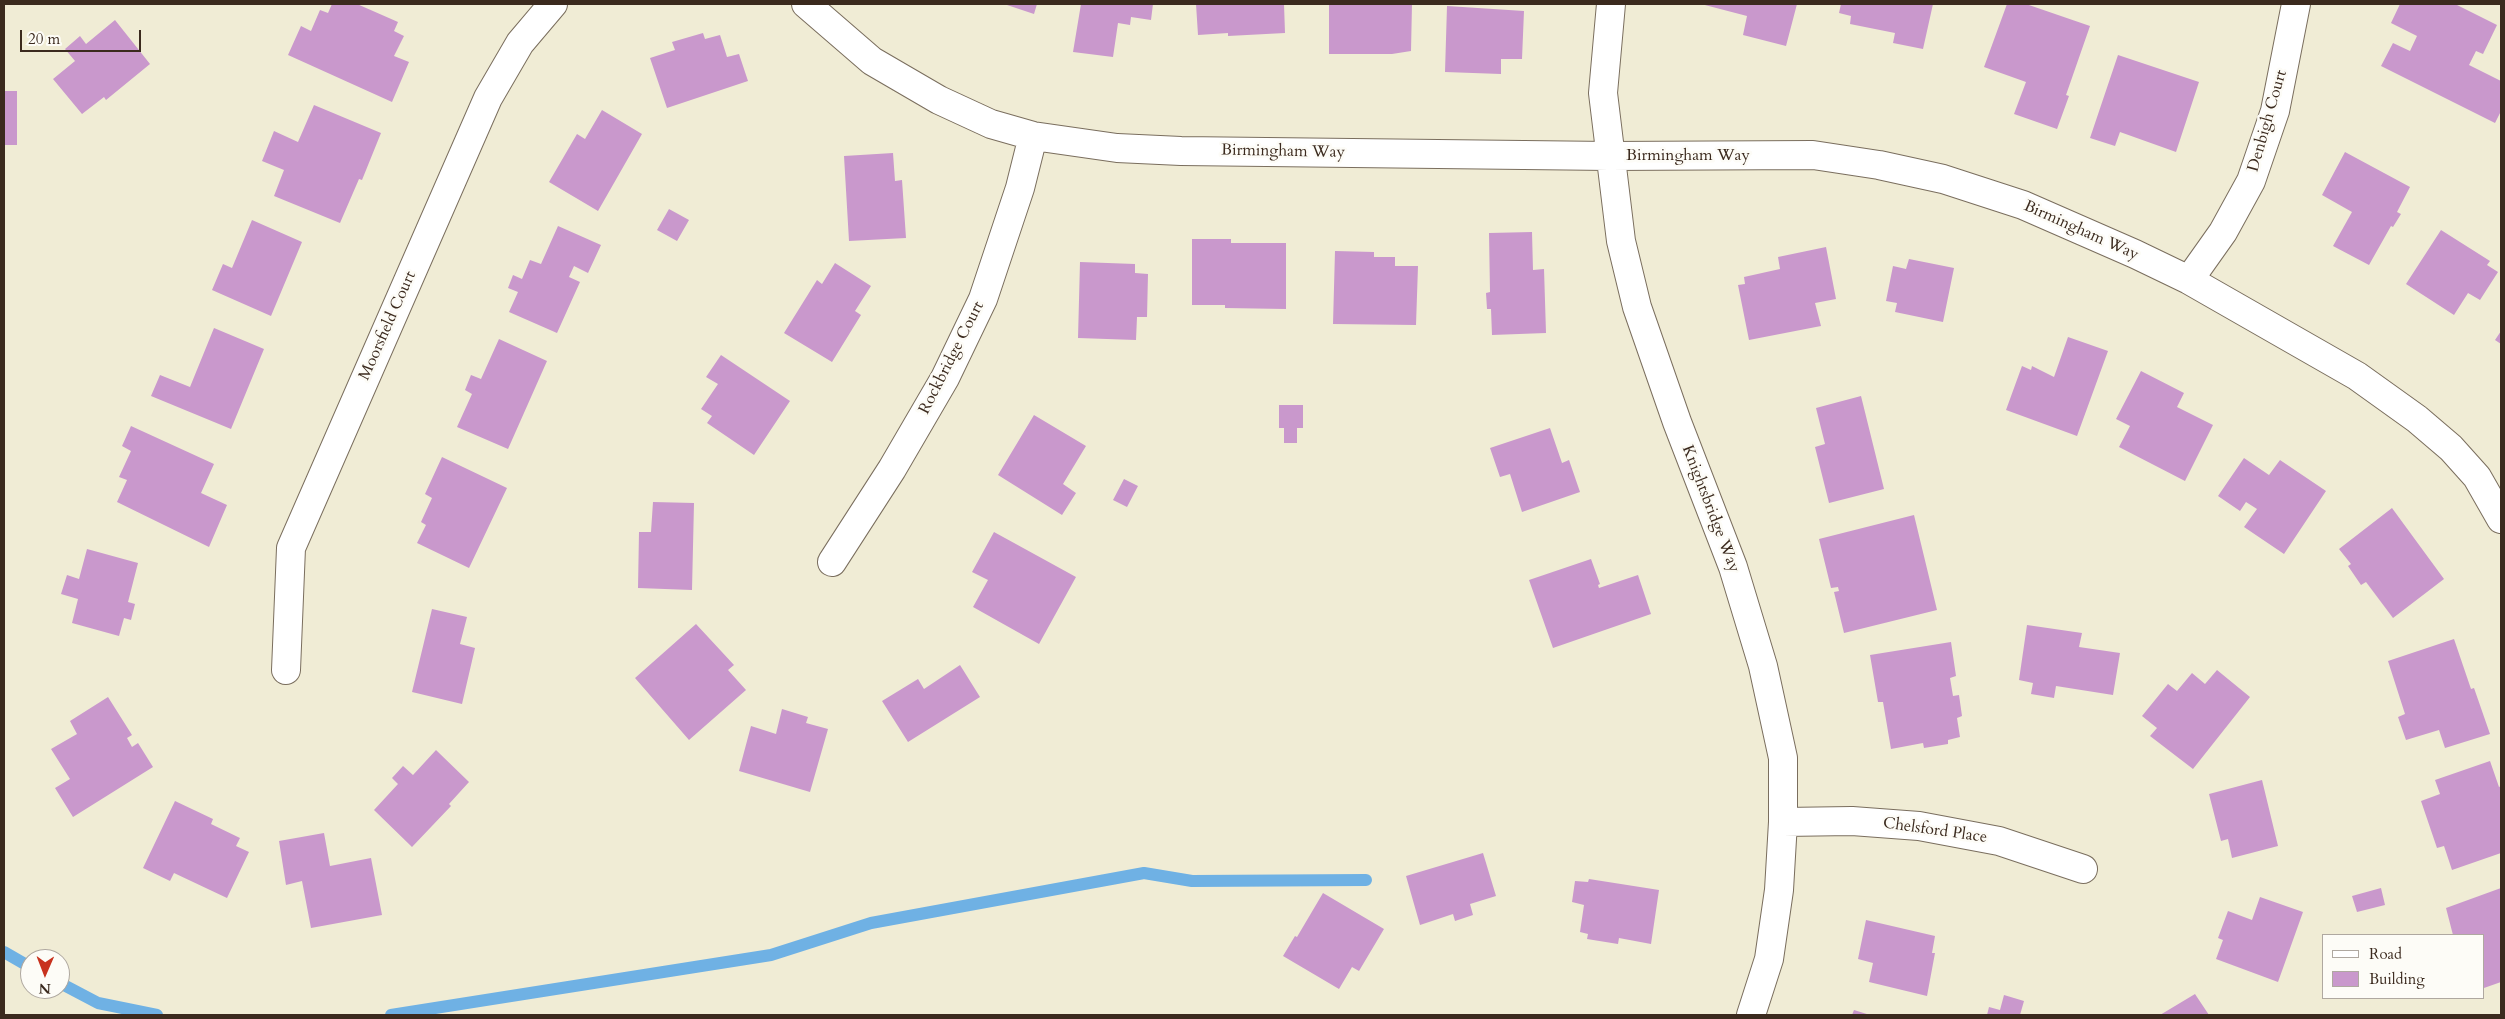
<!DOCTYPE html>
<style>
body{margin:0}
#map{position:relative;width:2505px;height:1019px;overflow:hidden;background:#f0ecd5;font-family:Cardo,serif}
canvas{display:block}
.frame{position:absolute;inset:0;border:5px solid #3b2a1e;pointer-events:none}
.legend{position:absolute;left:2322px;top:934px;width:162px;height:65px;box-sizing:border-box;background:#fdfcf7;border:1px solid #afa8a0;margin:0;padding:6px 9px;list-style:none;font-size:15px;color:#3b2a1e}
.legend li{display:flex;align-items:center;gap:10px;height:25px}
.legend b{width:25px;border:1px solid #afa8a0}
.north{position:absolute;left:20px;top:949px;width:50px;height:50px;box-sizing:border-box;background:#fdfcf7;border:1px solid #afa8a0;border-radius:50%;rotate:181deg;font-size:14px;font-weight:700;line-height:20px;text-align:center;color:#3b2a1e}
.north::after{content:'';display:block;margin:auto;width:18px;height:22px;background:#c8321e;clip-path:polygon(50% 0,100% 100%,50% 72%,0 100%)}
.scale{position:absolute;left:20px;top:30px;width:121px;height:22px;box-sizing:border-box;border:2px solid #3b2a1e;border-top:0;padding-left:6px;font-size:15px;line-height:18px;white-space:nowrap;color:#3b2a1e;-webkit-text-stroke:4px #fdfcf7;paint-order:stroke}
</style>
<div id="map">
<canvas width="2505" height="1019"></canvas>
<div class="frame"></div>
<ul class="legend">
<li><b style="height:6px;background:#fff"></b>Road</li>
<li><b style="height:14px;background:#c998cc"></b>Building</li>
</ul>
<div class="north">N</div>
<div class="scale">20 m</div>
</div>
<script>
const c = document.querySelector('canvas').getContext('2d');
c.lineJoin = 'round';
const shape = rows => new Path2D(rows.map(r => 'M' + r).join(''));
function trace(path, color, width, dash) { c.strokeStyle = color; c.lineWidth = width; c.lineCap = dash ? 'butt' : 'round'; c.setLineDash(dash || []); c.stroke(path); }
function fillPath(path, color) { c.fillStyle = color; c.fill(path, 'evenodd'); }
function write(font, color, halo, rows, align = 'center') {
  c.font = font + ' Cardo,serif'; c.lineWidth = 5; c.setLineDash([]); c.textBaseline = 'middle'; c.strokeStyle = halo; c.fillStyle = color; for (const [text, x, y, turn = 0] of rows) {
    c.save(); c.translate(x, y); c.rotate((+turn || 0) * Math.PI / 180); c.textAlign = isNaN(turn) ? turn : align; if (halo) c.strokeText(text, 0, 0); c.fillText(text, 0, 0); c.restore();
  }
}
const stream = shape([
 [4,952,30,967],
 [60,983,98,1003,157,1015],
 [391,1015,771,955,871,923,1144,873,1192,881,1366,880]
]);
const building = shape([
 [332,4,357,4,398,22,394,31,404,36,394,56,409,62,392,102,288,55,301,26,311,31,320,10,328,13],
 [1004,4,1037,4,1034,14],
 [1081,4,1153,4,1151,20,1131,17,1130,25,1118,23,1113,57,1073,52],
 [1196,4,1284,4,1285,33,1228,36,1228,33,1198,35],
 [1329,4,1412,4,1411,51,1392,54,1329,54],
 [1701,4,1797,4,1786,46,1743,35,1747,16],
 [1841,4,1933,4,1923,49,1893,43,1895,33,1850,24,1851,16,1839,13],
 [2007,4,2026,4,2090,26,2066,95,2069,96,2057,129,2014,114,2026,82,1984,67],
 [2400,4,2455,4,2497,25,2483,54,2476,51,2469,65,2501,81,2501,111,2495,123,2381,66,2393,43,2410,51,2417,36,2391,23],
 [1447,6,1524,11,1522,59,1501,59,1501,74,1445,72],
 [115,20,150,64,106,100,104,97,82,114,53,79,75,61,65,49,80,36,86,44],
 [703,33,705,39,720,35,727,57,739,54,748,81,667,108,650,58,675,50,672,42],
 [2118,55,2199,82,2176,152,2120,132,2115,146,2090,138],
 [4,91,17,91,17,145,4,145],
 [314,105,381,133,362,180,359,179,340,223,274,196,284,170,262,161,274,131,298,142],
 [602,110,642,134,598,211,549,182,577,134,585,139],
 [2345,152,2410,187,2397,212,2401,214,2393,227,2391,226,2369,265,2333,246,2352,212,2322,195],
 [893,153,895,181,902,180,906,238,849,241,844,156],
 [669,209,689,220,677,241,657,230],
 [252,220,302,242,271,316,212,290,223,264,232,268],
 [558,226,601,245,588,273,574,266,569,277,580,282,557,333,509,312,518,292,508,288,513,275,522,279,530,260,541,264],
 [2441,230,2490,261,2487,265,2498,272,2480,300,2468,293,2454,315,2406,284],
 [1532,232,1533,270,1544,269,1546,333,1492,335,1491,309,1487,309,1486,293,1490,292,1489,233],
 [1192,239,1231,239,1231,243,1286,243,1286,309,1225,308,1225,305,1192,305],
 [1826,247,1836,299,1815,303,1821,326,1749,340,1738,285,1745,284,1744,277,1780,269,1778,257],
 [1335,251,1374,252,1374,257,1395,257,1395,266,1418,266,1416,325,1333,324],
 [1909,259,1954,268,1943,322,1895,312,1897,303,1886,301,1893,266,1906,269],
 [1080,262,1135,264,1135,273,1148,274,1147,317,1137,317,1136,340,1078,338],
 [835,263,871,286,855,311,861,315,832,362,784,333,817,280,822,284],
 [214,328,264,349,231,429,151,396,160,375,190,387],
 [2501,331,2501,344,2495,340],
 [2068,337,2108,351,2077,436,2006,410,2022,366,2031,370,2032,366,2054,377],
 [499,339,547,361,508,449,457,427,472,394,465,390,471,375,481,379],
 [721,355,790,401,754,455,707,423,712,416,701,409,718,384,706,377],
 [2141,371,2184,393,2177,407,2213,425,2185,481,2119,447,2130,426,2116,419],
 [1861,396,1884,489,1829,503,1815,447,1825,444,1816,408],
 [1279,405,1303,405,1303,428,1297,428,1297,443,1284,443,1284,428,1279,428],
 [1034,415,1086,446,1063,484,1076,493,1062,515,998,475],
 [131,426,214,464,201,493,227,505,209,547,117,502,127,480,119,477,131,451,122,446],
 [1550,428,1562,463,1569,460,1580,492,1522,512,1510,474,1500,477,1490,448],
 [442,457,507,488,469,568,417,543,426,525,421,522,432,498,425,494],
 [2244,458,2269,475,2280,460,2326,491,2284,554,2244,527,2257,509,2246,502,2240,511,2218,496],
 [1124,479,1138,486,1127,507,1113,500],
 [653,502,694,503,692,590,638,588,639,532,651,532],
 [2392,508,2444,579,2393,618,2366,582,2361,585,2348,566,2351,564,2339,549],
 [1914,515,1937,610,1844,633,1834,592,1839,591,1838,587,1831,588,1819,539],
 [994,532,1076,577,1039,644,973,607,988,580,972,572],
 [87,549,138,563,128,602,135,604,131,620,124,618,119,636,72,623,78,599,61,594,67,575,79,579],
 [1591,559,1600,584,1598,585,1599,588,1638,575,1651,614,1553,648,1529,580],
 [432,609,467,617,460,644,475,648,462,704,412,692],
 [696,624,734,665,728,670,746,690,689,740,635,678],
 [2027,625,2082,633,2079,647,2120,653,2113,695,2056,686,2054,698,2031,694,2033,683,2019,680],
 [2454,639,2471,689,2474,688,2490,734,2445,748,2439,730,2406,740,2398,717,2405,714,2388,661],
 [1951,642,1956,676,1950,678,1953,696,1959,695,1962,716,1957,718,1960,737,1948,740,1948,744,1924,748,1923,743,1891,749,1883,702,1878,702,1870,655],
 [960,665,980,697,908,742,882,701,918,679,924,689],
 [2217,670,2250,697,2193,769,2150,736,2157,728,2142,716,2168,684,2177,691,2192,673,2205,684],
 [108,697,132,735,127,738,132,747,138,743,153,767,73,817,55,788,70,779,51,749,77,734,70,721],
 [782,709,808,717,806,723,828,729,810,792,739,771,751,726,776,734],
 [436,750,469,782,449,804,451,806,412,847,374,810,398,784,392,778,403,766,413,775],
 [2490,761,2499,787,2501,786,2501,853,2452,870,2444,846,2437,848,2421,801,2440,794,2435,780],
 [2262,780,2278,846,2232,858,2228,839,2221,841,2209,794],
 [175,801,213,819,211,824,240,838,236,846,249,852,227,898,174,873,170,881,143,868],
 [324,833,330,866,371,858,382,915,311,928,302,881,286,885,279,841],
 [1483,853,1496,896,1470,904,1473,915,1455,921,1453,914,1420,925,1406,876],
 [1589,879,1659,890,1651,944,1619,938,1618,944,1587,939,1588,934,1580,932,1584,905,1572,902,1575,881,1588,882],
 [2381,888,2385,905,2357,912,2352,896],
 [2501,888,2501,982,2484,988,2484,935,2453,935,2446,908],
 [1323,893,1384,929,1359,971,1352,967,1339,989,1283,956,1295,936,1297,937],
 [2260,897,2303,912,2278,982,2216,959,2223,940,2218,938,2228,911,2252,920],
 [1866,920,1935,936,1932,953,1935,953,1927,996,1869,982,1873,963,1858,959],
 [2195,994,2209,1015,2160,1015],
 [2004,995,2024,1001,2020,1015,1987,1015,1989,1007,2000,1010],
 [1854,1010,1870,1015,1852,1015]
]);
const minor = shape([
 [806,4,872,61,939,100,991,124,1033,136,1117,148,1181,151,1609,156,1813,155,1879,165,1943,179,2023,205,2135,254,2189,280,2357,376,2417,419,2451,448,2477,477,2501,519],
 [1611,4,1603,93,1621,241,1637,307,1677,422,1733,567,1763,666,1783,758,1783,822,1779,890,1769,959,1751,1015],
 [2189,280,2223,232,2251,181,2275,111,2296,4],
 [832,562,892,469,945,378,983,299,1020,188,1033,136],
 [286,670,291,548,488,98,520,43,553,4],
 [1783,822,1852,821,1919,826,1999,841,2083,869]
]);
const streetNames = [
 ["Denbigh Court",2268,121,-74],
 ["Birmingham Way",1283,152,1],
 ["Birmingham Way",1688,156],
 ["Birmingham Way",2081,231,24],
 ["Moorsfield Court",388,326,-66],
 ["Rockbridge Court",952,358,-63],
 ["Knightsbridge Way",1710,509,69],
 ["Chelsford Place",1935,831,8]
];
trace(stream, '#6fb1e4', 12);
fillPath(building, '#c998cc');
trace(minor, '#7a6e5e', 30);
trace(minor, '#fff', 28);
write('16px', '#3b2a1e', '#fdfcf7', streetNames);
</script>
